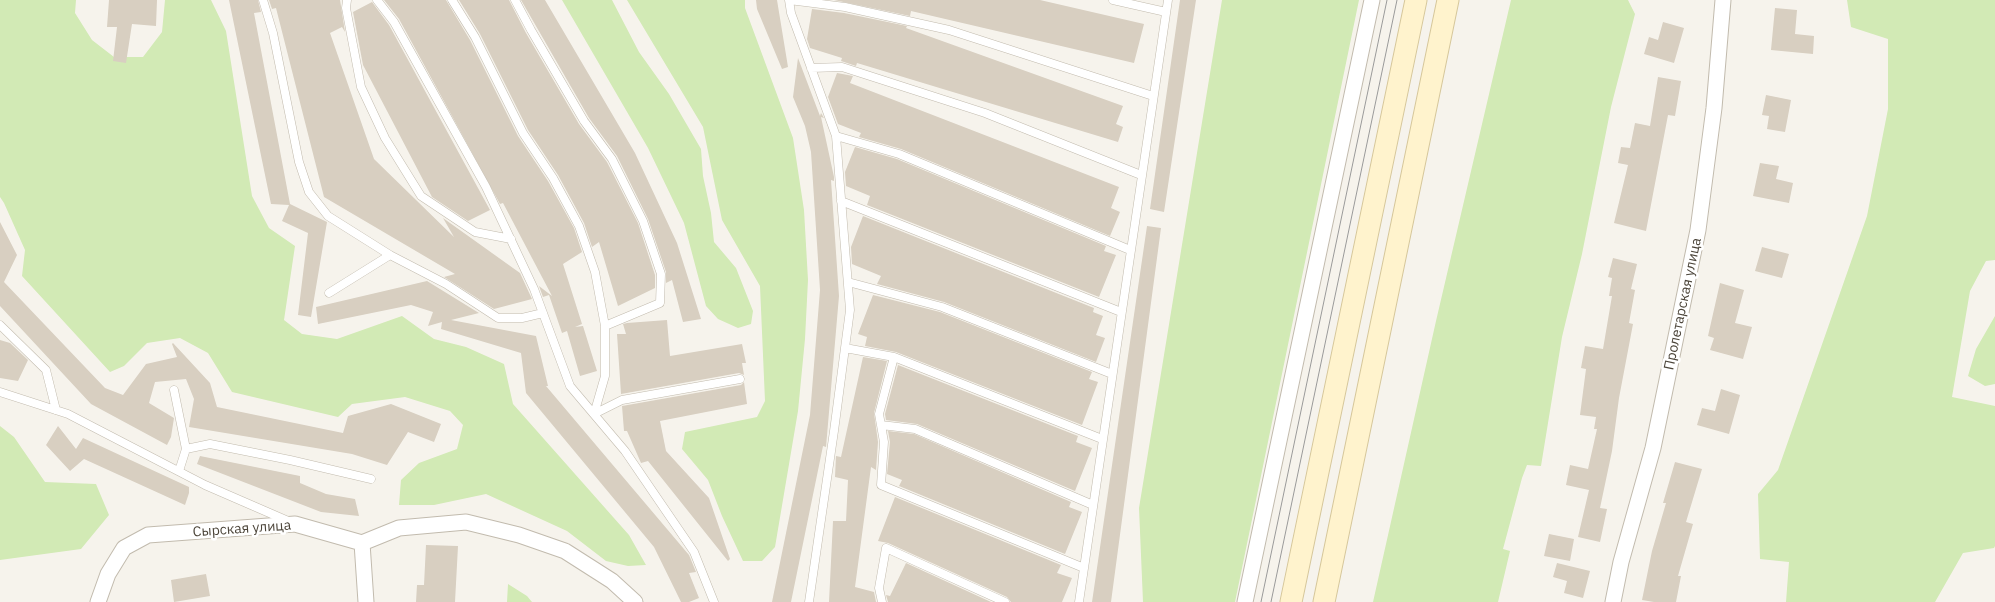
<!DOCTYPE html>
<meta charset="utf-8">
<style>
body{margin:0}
canvas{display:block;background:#f6f3ec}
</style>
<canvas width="1995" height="602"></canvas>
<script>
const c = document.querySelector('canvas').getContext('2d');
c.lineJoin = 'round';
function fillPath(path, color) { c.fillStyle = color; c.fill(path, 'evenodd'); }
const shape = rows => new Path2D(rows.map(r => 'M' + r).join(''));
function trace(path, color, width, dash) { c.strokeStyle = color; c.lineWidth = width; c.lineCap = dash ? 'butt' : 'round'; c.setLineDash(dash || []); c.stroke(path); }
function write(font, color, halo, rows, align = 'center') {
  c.font = font + ' "IBM Plex Sans",sans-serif'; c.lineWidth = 5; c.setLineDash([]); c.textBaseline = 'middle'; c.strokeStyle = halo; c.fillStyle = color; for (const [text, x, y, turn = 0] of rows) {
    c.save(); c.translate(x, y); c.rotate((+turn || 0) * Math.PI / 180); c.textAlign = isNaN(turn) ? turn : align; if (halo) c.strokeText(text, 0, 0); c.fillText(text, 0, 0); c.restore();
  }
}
const green = shape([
 [0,0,76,0,75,13,92,40,114,57,143,57,162,32,165,0,211,0,226,31,252,196,269,228,295,246,284,320,302,334,337,339,402,316,434,339,466,347,504,364,513,404,629,535,646,565,628,566,606,561,567,531,486,494,434,505,399,505,401,480,419,463,457,449,463,425,450,411,405,397,352,404,338,417,232,392,208,353,180,338,147,343,124,366,110,372,22,276,25,250,4,203,0,197],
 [562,0,612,0,639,52,669,94,701,149,703,176,711,213,714,242,736,268,753,311,751,324,738,328,718,319,706,306,684,223,648,148],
 [627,0,745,0,745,8,793,138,804,210,808,280,805,339,798,411,775,547,762,561,743,561,722,516,708,480,682,449,685,432,757,417,765,401,760,286,722,220,703,127],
 [1222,0,1359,0,1235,602,1143,602,1139,508],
 [1511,0,1628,0,1635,14,1611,107,1582,254,1562,337,1541,466,1527,465,1522,478,1503,549,1510,551,1498,602,1373,602,1436,321],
 [1847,0,1995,0,1995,260,1986,261,1970,291,1952,397,1995,406,1995,546,1994,548,1963,553,1935,602,1786,602,1789,562,1760,559,1758,494,1778,470,1867,216,1888,109,1888,39,1851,27],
 [1995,316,1995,384,1985,386,1968,376,1976,349],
 [0,426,14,437,45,482,96,484,109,515,81,549,0,560],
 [508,584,527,596,532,602,507,602]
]);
const building = shape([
 [109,0,157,0,156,26,132,24,126,63,113,61,117,27,107,27],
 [229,0,258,0,261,12,254,13,290,204,327,222,311,317,298,315,308,233,282,221,289,205,271,204],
 [269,0,340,0,345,32,342,27,330,33,374,159,454,237,443,218,520,273,532,299,494,309,444,277,455,274,324,197,276,8,272,9],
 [384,0,446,0,470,40,518,136,548,181,574,228,582,252,563,264,582,324,575,327,583,326,597,371,580,376,567,331,562,333,549,295,543,297,539,286,552,296,503,203,500,204,399,19],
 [459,0,509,0,526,33,579,124,607,162,638,223,655,275,655,288,618,306,599,242,592,247,584,223,558,175,528,130,480,34],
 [521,0,545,0,635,153,677,243,701,319,683,322,672,280,666,283,666,272,648,219,617,156,589,118],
 [756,0,777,0,788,67,782,69,757,9],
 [834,0,1040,0,1144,24,1134,63,911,11,910,16],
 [1180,0,1196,0,1164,212,1150,209],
 [372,2,389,25,490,210,468,221,432,197,363,65,353,12],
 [1775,8,1797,10,1795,34,1814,36,1813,54,1771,50],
 [812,9,844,13,907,26,906,28,1123,106,1116,124,1123,127,1118,142,857,63,856,66,841,61,842,58,810,48,807,39],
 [1663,22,1684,28,1674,63,1644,54,1649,37,1658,40],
 [798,58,820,116,821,113,824,118,821,117,834,177,834,181,831,180,839,296,826,447,823,446,791,602,772,602,810,415,820,290,811,152,805,126,793,97],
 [837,73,853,76,850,83,1119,187,1111,208,1120,212,1110,236,901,149,859,137,861,133,838,124,828,97],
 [1658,77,1681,81,1675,116,1668,115,1646,231,1614,223,1628,165,1618,163,1621,147,1630,148,1635,123,1650,126],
 [1766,95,1791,100,1785,132,1767,129,1769,116,1762,115],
 [855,147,897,159,1106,246,1104,251,1116,255,1099,297,867,205,870,196,846,186,845,172],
 [1760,163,1779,166,1776,179,1793,183,1789,203,1753,196],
 [863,216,1094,308,1093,312,1103,316,1096,335,1105,338,1096,362,944,302,877,284,881,276,852,264,851,247],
 [0,222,17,255,4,282,105,388,123,395,146,364,177,357,172,344,173,343,210,383,217,407,343,433,348,416,391,404,441,424,434,442,408,432,387,465,352,454,189,427,194,399,186,379,155,382,149,403,174,418,171,437,167,445,91,404,0,306],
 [1147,226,1161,228,1111,602,1092,602],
 [1762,247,1789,254,1782,278,1755,271],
 [1613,258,1637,264,1631,289,1635,290,1629,323,1633,324,1619,398,1612,451,1600,508,1607,509,1600,542,1578,537,1589,490,1566,485,1570,465,1588,469,1597,429,1594,429,1596,417,1580,415,1586,369,1581,368,1585,346,1603,349,1612,296,1609,296,1612,278,1608,277],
 [427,281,479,313,451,320,536,336,548,386,546,386,689,555,696,572,689,573,699,598,689,602,681,602,654,547,526,393,521,353,441,329,442,322,428,326,433,312,411,305,318,324,316,307],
 [1720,283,1744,290,1735,323,1752,327,1743,359,1710,350,1714,338,1708,336],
 [873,295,940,312,1092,372,1089,379,1098,382,1082,425,896,352,865,346,867,337,858,334],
 [667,320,670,356,742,344,746,363,742,363,744,375,739,373,621,394,617,334,626,334,623,324,627,323],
 [0,340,10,343,28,360,18,381,0,378],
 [863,357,887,361,874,413,878,442,876,470,871,467,855,587,874,592,876,602,829,602,833,521,846,521,848,480,835,477,836,456,841,457],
 [898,365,1078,436,1076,442,1092,448,1075,491,917,424,886,420,885,414],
 [744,382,747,404,660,421,666,451,709,498,730,559,728,561,648,461,641,463,627,431,624,431,622,406,741,385],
 [1721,389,1740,395,1729,434,1697,425,1702,408,1715,411],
 [58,426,76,449,83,438,189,487,189,493,185,505,84,459,70,471,46,445],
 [888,431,914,434,1071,502,1069,507,1082,512,1065,554,899,486,902,480,887,474,890,442],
 [200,456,300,476,300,483,326,494,355,499,359,516,321,512,197,464],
 [1675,462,1702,469,1686,522,1693,524,1678,576,1681,576,1676,602,1654,602,1642,600,1652,551,1666,503,1663,503],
 [895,497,1061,565,1057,573,1072,578,1062,602,1011,602,1007,597,888,543,878,541],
 [1549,534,1574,539,1570,561,1544,556],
 [426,545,458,546,455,602,416,602,417,585,424,585],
 [906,563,991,602,888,602,886,595,890,596],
 [1557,563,1590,571,1583,598,1564,593,1567,581,1553,577],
 [206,574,210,596,174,602,171,580]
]);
const lane = shape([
 [263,0,273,33,299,162,309,192,328,216,390,255,446,284,498,318,522,318,543,313],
 [347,0,346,8,361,87,385,138,421,196,475,232,511,239],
 [377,0,394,22,486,187,534,289,570,386,625,451,694,552,714,602],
 [452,0,475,37,523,133,553,178,579,226,595,272,605,326,605,376,594,414],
 [515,0,531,30,584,121,612,159,643,221,661,274,660,303,605,326],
 [789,0,791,13,836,136,850,310,834,431,809,602],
 [789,0,845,7,949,30,1153,96],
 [1113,0,1166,12],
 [811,68,842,67,985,113,1141,175],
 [836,136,899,154,1130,250],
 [841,201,1121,312],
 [848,282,942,307,1112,374],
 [329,293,390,255],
 [0,325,46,370,56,410],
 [845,348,894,357,1102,439],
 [894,357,879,414,884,442,881,485,1084,568],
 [174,390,186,449,179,471],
 [0,392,68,414,205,485,288,521],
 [594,414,622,400,740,379],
 [881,425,915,429,1093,505],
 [186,449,210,444,290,460,371,479],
 [882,602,879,588,886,548,1005,602],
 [1079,602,1168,0]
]);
const street = shape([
 [362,543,399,528,466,522,519,535,565,551,612,581,635,602],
 [98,602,108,574,124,548,148,535,295,524,362,543,366,602],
 [1245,602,1372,0],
 [1613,602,1621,562,1653,448,1698,230,1714,108,1723,0]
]);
const secondary = shape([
 [1291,602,1416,0],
 [1324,602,1448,0]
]);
const tram = shape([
 [1261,602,1387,0],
 [1271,602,1397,0]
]);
const streetNames = [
 ["Пролетарская улица",1683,304,-78],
 ["Сырская улица",242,529,-4]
];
fillPath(green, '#d2eab5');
fillPath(building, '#d8cfc1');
trace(lane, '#c2bbae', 9);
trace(street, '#c2bbae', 17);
trace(secondary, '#d6c79b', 23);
trace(lane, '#fff', 8);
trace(street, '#fff', 15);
trace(secondary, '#fff3cd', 21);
trace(tram, '#9a9a9a', 1);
write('14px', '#4b4439', '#fff', streetNames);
</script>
